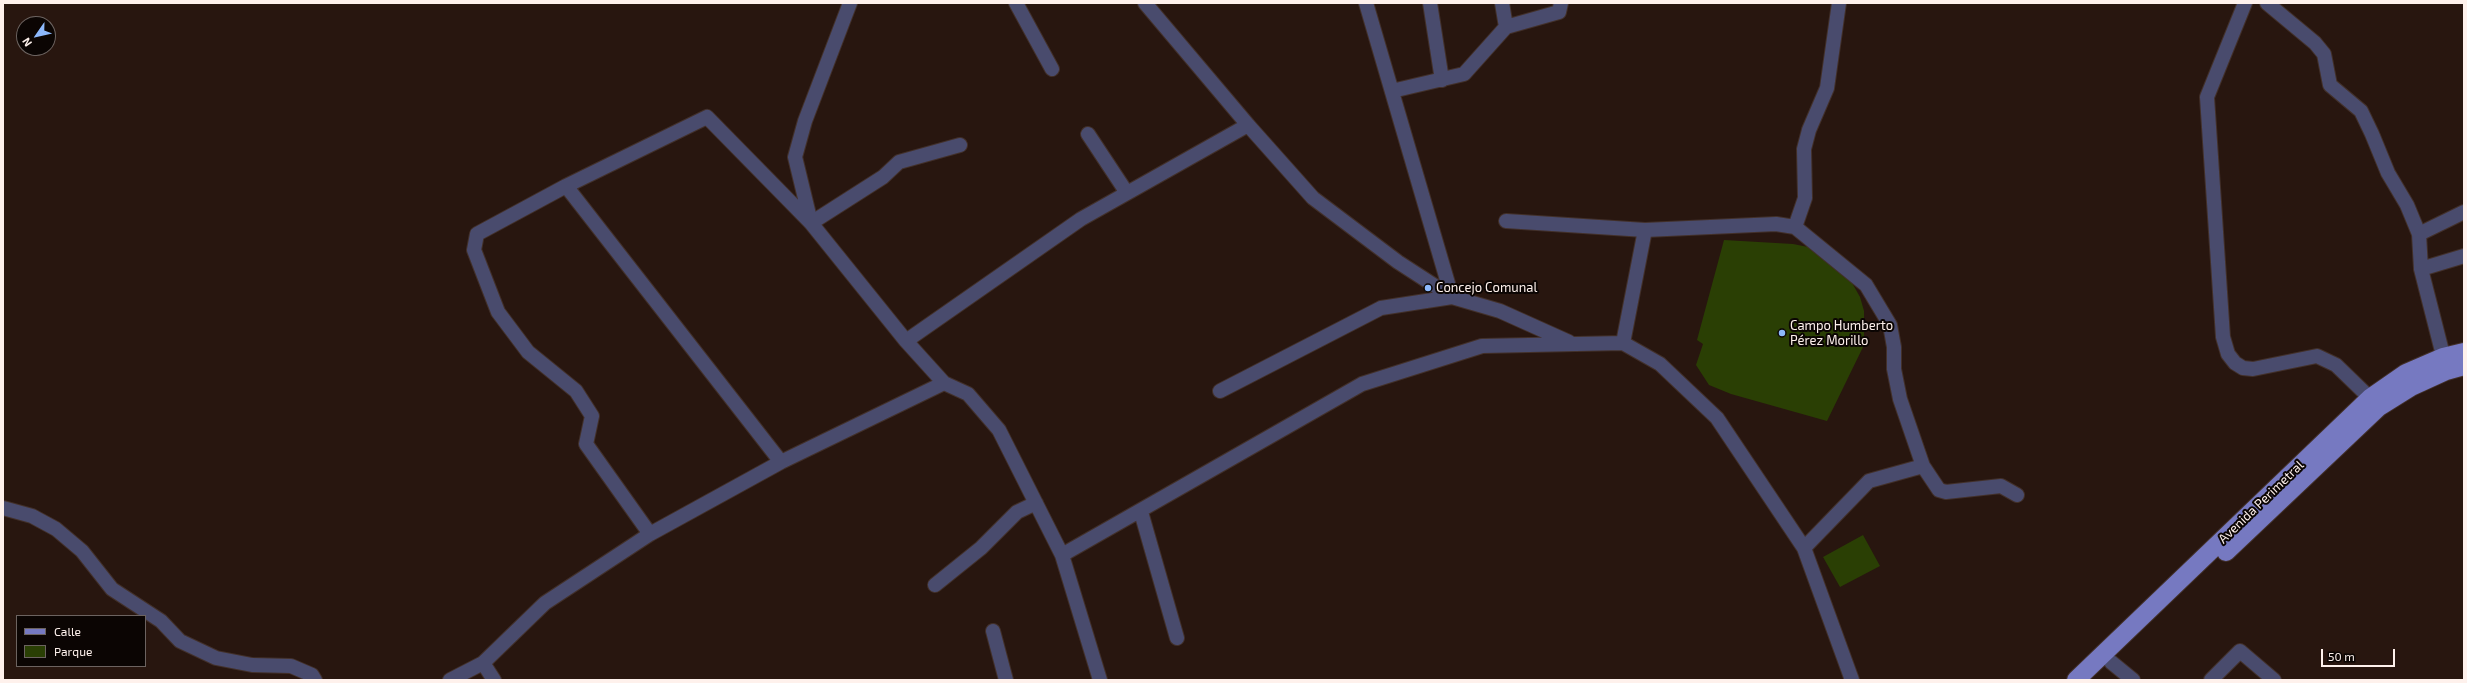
<!DOCTYPE html>
<meta charset="utf-8">
<style>
body{margin:0}
#map{position:relative;width:2467px;height:683px;overflow:hidden;background:#28160f;font-family:"Exo 2",sans-serif}
canvas{display:block}
.frame{position:absolute;inset:0;border:4px solid #fef1ec;pointer-events:none}
.legend{position:absolute;left:16px;top:615px;width:130px;height:52px;box-sizing:border-box;background:#0b0503;border:1px solid #6c6360;margin:0;padding:5px 7px;list-style:none;font-size:12px;color:#fef1ec}
.legend li{display:flex;align-items:center;gap:8px;height:20px}
.legend b{width:20px;border:1px solid #6c6360}
.north{position:absolute;left:16px;top:16px;width:40px;height:40px;box-sizing:border-box;background:#0b0503;border:1px solid #6c6360;border-radius:50%;rotate:236deg;font-size:11px;font-weight:700;line-height:16px;text-align:center;color:#fef1ec}
.north::after{content:'';display:block;margin:auto;width:14px;height:18px;background:#8db9fc;clip-path:polygon(50% 0,100% 100%,50% 72%,0 100%)}
.scale{position:absolute;left:2321px;top:649px;width:74px;height:18px;box-sizing:border-box;border:2px solid #fef1ec;border-top:0;padding-left:5px;font-size:12px;line-height:14px;white-space:nowrap;color:#fef1ec;-webkit-text-stroke:3px #0b0503;paint-order:stroke}
</style>
<div id="map">
<canvas width="2467" height="683"></canvas>
<div class="frame"></div>
<ul class="legend">
<li><b style="height:5px;background:#7679c1"></b>Calle</li>
<li><b style="height:11px;background:#2a3f04"></b>Parque</li>
</ul>
<div class="north">N</div>
<div class="scale">50 m</div>
</div>
<script>
const c = document.querySelector('canvas').getContext('2d');
c.lineJoin = 'round';
function fillPath(path, color) { c.fillStyle = color; c.fill(path, 'evenodd'); }
const shape = rows => new Path2D(rows.map(r => 'M' + r).join(''));
function trace(path, color, width, dash) { c.strokeStyle = color; c.lineWidth = width; c.lineCap = dash ? 'butt' : 'round'; c.setLineDash(dash || []); c.stroke(path); }
function write(font, color, halo, rows, align = 'center') {
  c.font = font + ' "Exo 2",sans-serif'; c.lineWidth = 4; c.setLineDash([]); c.textBaseline = 'middle'; c.strokeStyle = halo; c.fillStyle = color; for (const [text, x, y, turn = 0] of rows) {
    c.save(); c.translate(x, y); c.rotate((+turn || 0) * Math.PI / 180); c.textAlign = isNaN(turn) ? turn : align; if (halo) c.strokeText(text, 0, 0); c.fillText(text, 0, 0); c.restore();
  }
}
const green = shape([
 [1724,240,1793,244,1808,247,1821,253,1851,281,1860,297,1864,311,1864,345,1827,421,1731,394,1709,385,1696,365,1703,344,1697,340],
 [1863,535,1880,566,1840,587,1823,557]
]);
const minor = shape([
 [850,3,805,121,795,157,811,223,883,177,899,162,960,145],
 [1016,3,1052,69],
 [1145,3,1248,125,1313,198,1398,262,1452,297,1381,308,1220,391],
 [1366,3,1452,297,1500,311,1569,342],
 [1430,3,1442,80],
 [2245,3,2207,97,2223,337,2228,354,2235,363,2243,368,2253,369,2317,356,2336,365,2370,398],
 [2267,3,2315,43,2324,54,2330,85,2361,111,2372,134,2388,173,2407,205,2419,234,2421,269,2446,367],
 [1506,27,1559,12,1561,3],
 [1392,91,1464,74,1506,27,1502,3],
 [1088,134,1127,193],
 [566,186,477,234,474,250,498,312,528,352,576,391,592,416,586,444,650,534],
 [1506,221,1645,230],
 [1795,227,1805,198,1804,149,1809,130,1827,88,1839,3],
 [2419,234,2464,212],
 [2421,269,2464,256],
 [906,341,1081,219,1248,125],
 [1623,343,1645,230,1776,224,1795,227,1866,285,1890,325,1894,347,1894,369,1900,399,1923,466,1869,481,1804,548],
 [781,462,566,186,707,117,811,223,906,341,944,383],
 [1923,466,1939,490,1946,492,2001,486,2017,495],
 [3,508,32,516,56,529,82,551,112,589,161,621,180,641,216,658,252,665,291,666,312,675,315,680],
 [1141,512,1177,638],
 [1062,555,1362,384,1482,346,1623,343,1660,364,1717,418,1804,548,1852,680],
 [935,585,981,548,1017,512,1036,503],
 [993,631,1006,680],
 [2111,662,2133,680],
 [483,663,494,680],
 [450,680,483,663,545,603,650,534,781,462,944,383,968,394,999,430,1062,555,1100,680],
 [2211,680,2240,651,2274,680]
]);
const major = shape([
 [2226,552,2379,407,2411,387,2446,371,2464,366],
 [2076,680,2370,398,2406,373,2443,357,2464,352]
]);
const markers = [
 [1428,288,4,"#8db9fc"],
 [1782,333,4,"#8db9fc"]
];
const poiNames = [
 ["Concejo Comunal",1436,288],
 ["Campo Humberto",1790,326],
 ["Pérez Morillo",1790,341]
];
const streetNames = [
 ["Avenida Perimetral",2261,502,-44]
];
fillPath(green, '#2a3f04');
trace(minor, '#42302a', 16);
trace(major, '#42302a', 20);
trace(minor, '#494b6d', 14);
trace(major, '#7679c1', 18);
for (const [x, y, r, color] of markers) { const dot = new Path2D(); dot.arc(x, y, r, 0, 2 * Math.PI); c.fillStyle = color; c.fill(dot); trace(dot, '#0b0503', 1.5); }
write('13px', '#fef1ec', '#0b0503', poiNames, 'left');
write('13px', '#fef1ec', '#0b0503', streetNames);
</script>
